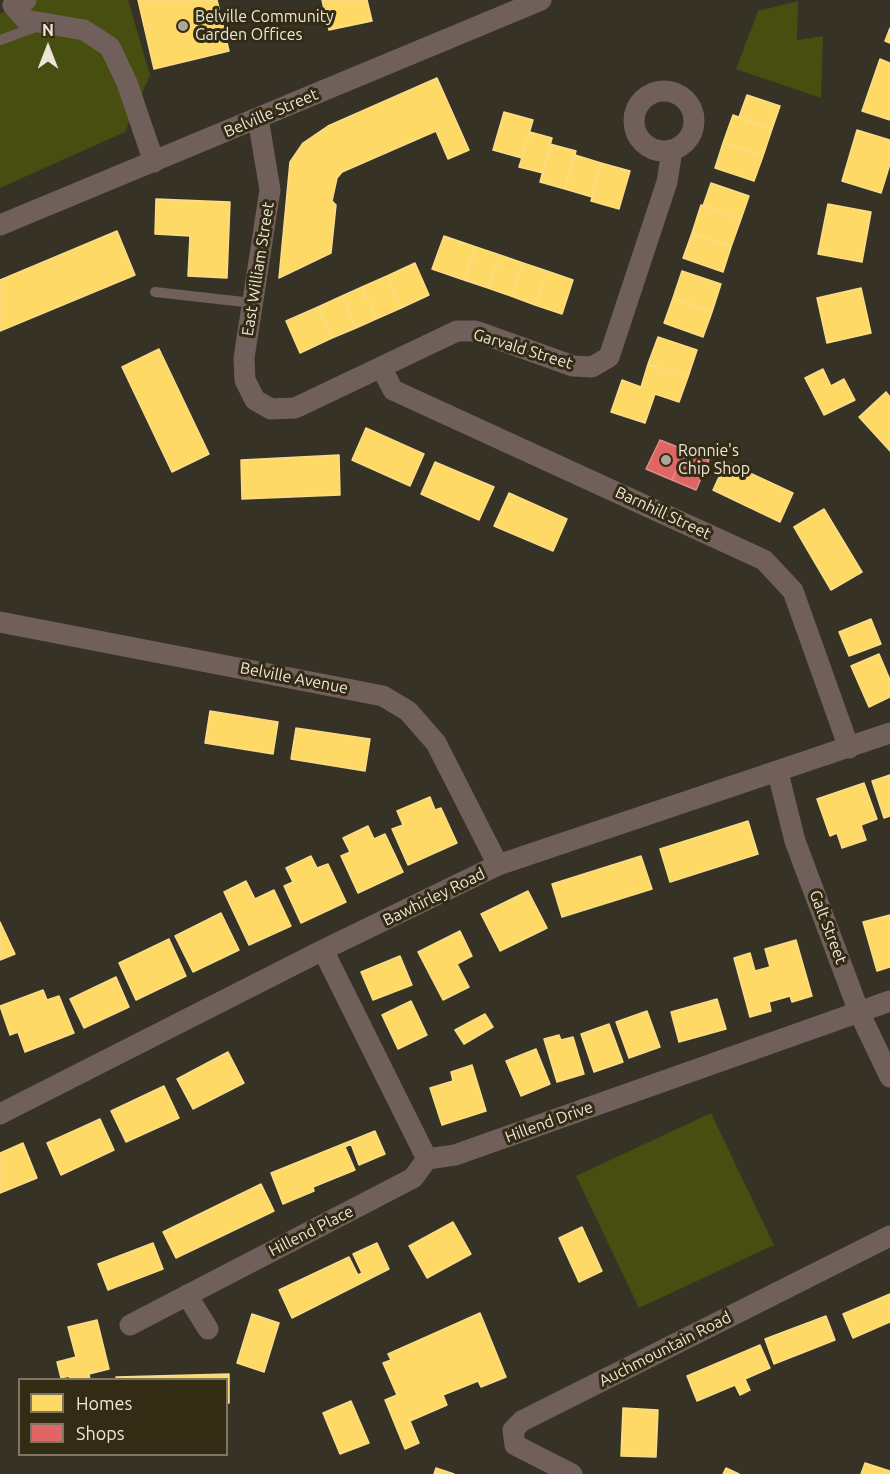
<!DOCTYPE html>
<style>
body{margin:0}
#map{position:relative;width:890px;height:1474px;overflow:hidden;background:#363225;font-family:Ubuntu,sans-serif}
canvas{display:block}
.legend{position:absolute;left:18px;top:1378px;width:210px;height:78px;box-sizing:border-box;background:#332b14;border:2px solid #7d7663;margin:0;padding:8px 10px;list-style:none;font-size:18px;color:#ece6d9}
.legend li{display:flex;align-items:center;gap:12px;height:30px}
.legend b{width:30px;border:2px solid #7d7663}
.north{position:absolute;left:18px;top:18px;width:60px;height:60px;-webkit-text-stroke:4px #332b14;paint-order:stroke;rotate:0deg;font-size:16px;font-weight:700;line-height:24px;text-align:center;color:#ece6d9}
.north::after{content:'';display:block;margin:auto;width:21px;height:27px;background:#ece6d9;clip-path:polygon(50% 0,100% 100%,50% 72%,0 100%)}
</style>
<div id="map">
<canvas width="890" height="1474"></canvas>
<ul class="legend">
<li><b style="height:16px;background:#ffd966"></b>Homes</li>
<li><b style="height:16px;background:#e06666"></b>Shops</li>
</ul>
<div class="north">N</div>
</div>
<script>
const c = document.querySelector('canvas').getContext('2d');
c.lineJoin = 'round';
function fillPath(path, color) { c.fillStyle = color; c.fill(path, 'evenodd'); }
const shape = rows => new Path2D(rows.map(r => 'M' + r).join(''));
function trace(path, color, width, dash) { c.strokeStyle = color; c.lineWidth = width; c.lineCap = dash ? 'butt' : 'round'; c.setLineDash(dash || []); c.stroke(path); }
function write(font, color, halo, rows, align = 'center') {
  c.font = font + ' Ubuntu,sans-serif'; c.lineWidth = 6; c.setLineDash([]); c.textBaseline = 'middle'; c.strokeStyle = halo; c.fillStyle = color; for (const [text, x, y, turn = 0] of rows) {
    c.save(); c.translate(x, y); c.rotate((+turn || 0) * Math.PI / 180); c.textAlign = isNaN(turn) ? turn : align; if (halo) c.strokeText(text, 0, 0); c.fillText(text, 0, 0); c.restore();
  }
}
const green = shape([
 [25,0,128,0,150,75,125,132,0,188,0,14],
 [798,1,797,40,823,36,821,98,736,69,758,11],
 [711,1113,774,1245,639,1308,576,1176]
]);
const homes = shape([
 [138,0,217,0,229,51,154,69,138,0],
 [322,0,367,0,372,21,329,30,322,0],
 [890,28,890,43,885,41,890,28],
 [880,59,890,63,890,120,862,111,880,59],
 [437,78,469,150,448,159,436,131,342,172,337,178,332,201,336,205,331,253,279,278,290,162,303,143,328,126,437,78],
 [747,95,780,106,772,129,739,117,747,95],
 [504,112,533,120,522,158,493,150,504,112],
 [733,115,772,129,763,156,723,143,733,115],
 [857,130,890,140,890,164,881,193,842,181,857,130],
 [530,132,552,138,543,173,519,167,530,132],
 [723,143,763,156,754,181,715,168,723,143],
 [550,144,576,151,565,189,540,182,550,144],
 [575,155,601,163,592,197,565,189,575,155],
 [601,163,630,171,619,209,591,201,601,163],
 [711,183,749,196,741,219,703,206,711,183],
 [156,199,230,202,227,278,188,276,190,236,155,234,156,199],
 [828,204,871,212,862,262,818,254,828,204],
 [701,205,741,219,731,247,692,233,701,205],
 [117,231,135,275,0,331,0,280,117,231],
 [692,233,731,247,723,272,683,258,692,233],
 [444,236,476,247,464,280,432,269,444,236],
 [476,247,500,255,488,288,464,280,476,247],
 [500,255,523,263,511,296,488,288,500,255],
 [415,263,429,295,401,308,387,276,415,263],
 [523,263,547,271,535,305,511,296,523,263],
 [547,271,573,280,562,314,535,305,547,271],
 [682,271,721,284,712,312,673,298,682,271],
 [387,276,401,308,376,319,362,287,387,276],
 [362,287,376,319,356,328,342,296,362,287],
 [861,288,871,333,827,343,817,298,861,288],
 [342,296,356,328,332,338,318,307,342,296],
 [673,298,712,312,703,337,664,323,673,298],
 [318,307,332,338,300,353,286,321,318,307],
 [658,337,697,350,688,377,648,364,658,337],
 [159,349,209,454,172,472,122,367,159,349],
 [648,364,688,377,679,402,655,394,645,423,611,412,622,380,641,387,648,364],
 [823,369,831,386,844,379,855,400,824,415,805,378,823,369],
 [886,392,890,397,890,451,859,417,886,392],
 [366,428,424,454,410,486,352,460,366,428],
 [339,455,340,495,242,499,241,460,339,455],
 [435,462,494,487,479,520,421,494,435,462],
 [726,462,793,493,780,522,713,490,726,462],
 [509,493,567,519,553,551,494,526,509,493],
 [824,509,862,572,831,590,794,527,824,509],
 [871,619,881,644,849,656,839,632,871,619],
 [879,654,890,680,890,697,869,707,851,666,879,654],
 [210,711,278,722,273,754,205,743,210,711],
 [296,728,370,739,365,771,291,759,296,728],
 [890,775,890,816,884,818,872,781,890,775],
 [864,783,877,819,861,825,866,840,842,848,837,833,830,836,817,799,864,783],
 [430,797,435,810,441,808,457,843,408,865,392,829,403,825,397,811,430,797],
 [748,821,758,854,670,882,660,849,748,821],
 [368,826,374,839,385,834,403,872,358,893,341,856,350,852,343,838,368,826],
 [311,856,317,868,328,864,346,902,301,923,284,886,293,882,286,868,311,856],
 [641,856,652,889,562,917,552,884,641,856],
 [246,881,255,899,274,890,291,926,249,945,224,892,246,881],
 [528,891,547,928,500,951,481,914,528,891],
 [221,913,239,950,193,972,175,936,221,913],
 [890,915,890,967,877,971,863,922,890,915],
 [0,922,15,954,0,960,0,922],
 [460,931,472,956,457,964,469,987,443,1000,418,952,460,931],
 [169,939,186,976,136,1000,119,963,169,939],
 [796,940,812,996,792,1002,790,996,769,1002,771,1011,750,1017,734,958,750,953,755,971,770,967,765,949,796,940],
 [400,956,412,985,373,1000,361,972,400,956],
 [116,977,129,1007,84,1028,70,999,116,977],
 [43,990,47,1000,59,996,74,1033,25,1052,18,1032,10,1035,0,1006,43,990],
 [717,999,726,1029,679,1042,671,1012,717,999],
 [411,1001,427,1035,398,1049,382,1015,411,1001],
 [647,1011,660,1047,629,1058,616,1022,647,1011],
 [485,1014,493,1027,464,1044,455,1030,485,1014],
 [609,1024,623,1062,594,1072,581,1034,609,1024],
 [559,1035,561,1040,573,1037,584,1074,557,1082,544,1039,559,1035],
 [536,1049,550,1084,521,1096,506,1061,536,1049],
 [228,1052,244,1083,193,1109,177,1079,228,1052],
 [472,1065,486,1111,442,1125,430,1088,453,1081,451,1072,472,1065],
 [164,1086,179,1118,126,1142,111,1111,164,1086],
 [100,1119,114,1150,61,1175,47,1143,100,1119],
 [375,1131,385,1154,359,1165,351,1144,345,1147,355,1170,313,1187,314,1191,283,1204,271,1173,375,1131],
 [23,1143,37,1178,0,1193,0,1153,23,1143],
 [261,1184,274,1211,176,1258,163,1232,261,1184],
 [453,1222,471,1254,427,1278,409,1246,453,1222],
 [582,1227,602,1271,579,1282,559,1238,582,1227],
 [153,1243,163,1269,108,1290,98,1264,153,1243],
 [377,1243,389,1269,292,1318,279,1290,349,1257,358,1275,362,1273,353,1254,377,1243],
 [890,1294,890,1322,853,1338,843,1314,890,1294],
 [480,1313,506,1377,481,1387,478,1381,443,1395,447,1405,410,1421,419,1443,405,1449,385,1400,397,1395,383,1363,391,1360,388,1354,480,1313],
 [252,1314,279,1323,264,1372,237,1363,252,1314],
 [826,1316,835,1340,774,1364,765,1339,826,1316],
 [97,1320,109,1369,89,1374,90,1380,70,1380,69,1376,61,1378,57,1362,76,1357,68,1327,97,1320],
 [760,1345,770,1368,745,1379,750,1390,740,1395,735,1385,697,1401,687,1376,760,1345],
 [229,1374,229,1403,226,1403,226,1380,116,1380,116,1377,229,1374],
 [351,1401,369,1443,340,1454,323,1413,351,1401],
 [623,1408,658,1410,656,1457,621,1456,623,1408],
 [865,1463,890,1471,890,1474,861,1474,865,1463],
 [436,1468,454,1474,434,1474,436,1468],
 [726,1468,739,1474,723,1474,726,1468]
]);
const shops = shape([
 [660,440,685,450,672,480,646,469,660,440],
 [685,450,709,460,696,490,672,480,685,450]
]);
const service = shape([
 [0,40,39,26],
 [155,292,253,303]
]);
const minor = shape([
 [26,0,13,5,26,20,84,30,110,47,127,83,154,162],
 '634 121a30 30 0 1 1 60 0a30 30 0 1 1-60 0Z',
 [258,118,270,190,244,358,245,380,255,400,271,409,295,408,457,331,475,331,573,366,592,367,609,357,667,182,672,150],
 [0,225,541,0],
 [382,369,393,390,764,560,793,591,849,748],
 [0,622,383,696,408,711,436,743,498,865],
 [778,773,795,841,859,1012,890,1077],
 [323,950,427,1159],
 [0,1114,323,950,498,865,890,733],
 [427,1159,455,1155,890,1001],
 [187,1295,208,1329],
 [130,1325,413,1178,427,1159],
 [572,1474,515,1445,513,1430,522,1421,890,1236]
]);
const markers = [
 [183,26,6,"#aca79a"],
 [666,460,6,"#aca79a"]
];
const poiNames = [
 ["Belville Community",195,17],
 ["Garden Offices",195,35],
 ["Ronnie's",678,451],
 ["Chip Shop",678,469]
];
const streetNames = [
 ["Belville Street",271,113,-23],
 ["East William Street",258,269,-81],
 ["Garvald Street",523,349,17],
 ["Barnhill Street",663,513,25],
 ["Belville Avenue",294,678,11],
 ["Bawhirley Road",434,897,-26],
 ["Galt Street",828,927,69],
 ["Hillend Drive",549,1122,-20],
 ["Hillend Place",311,1231,-27],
 ["Auchmountain Road",665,1349,-27]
];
fillPath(green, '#464e10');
fillPath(homes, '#ffd966');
trace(homes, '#f9dd88', 1.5);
fillPath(shops, '#e06666');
trace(shops, '#e48c88', 1.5);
trace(service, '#705f5b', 10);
trace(minor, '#705f5b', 21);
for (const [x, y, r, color] of markers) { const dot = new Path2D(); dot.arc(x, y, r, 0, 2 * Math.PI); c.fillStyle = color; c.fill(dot); trace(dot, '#332b14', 2); }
write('16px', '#ece6d9', '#332b14', poiNames, 'left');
write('16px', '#ece6d9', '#332b14', streetNames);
</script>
